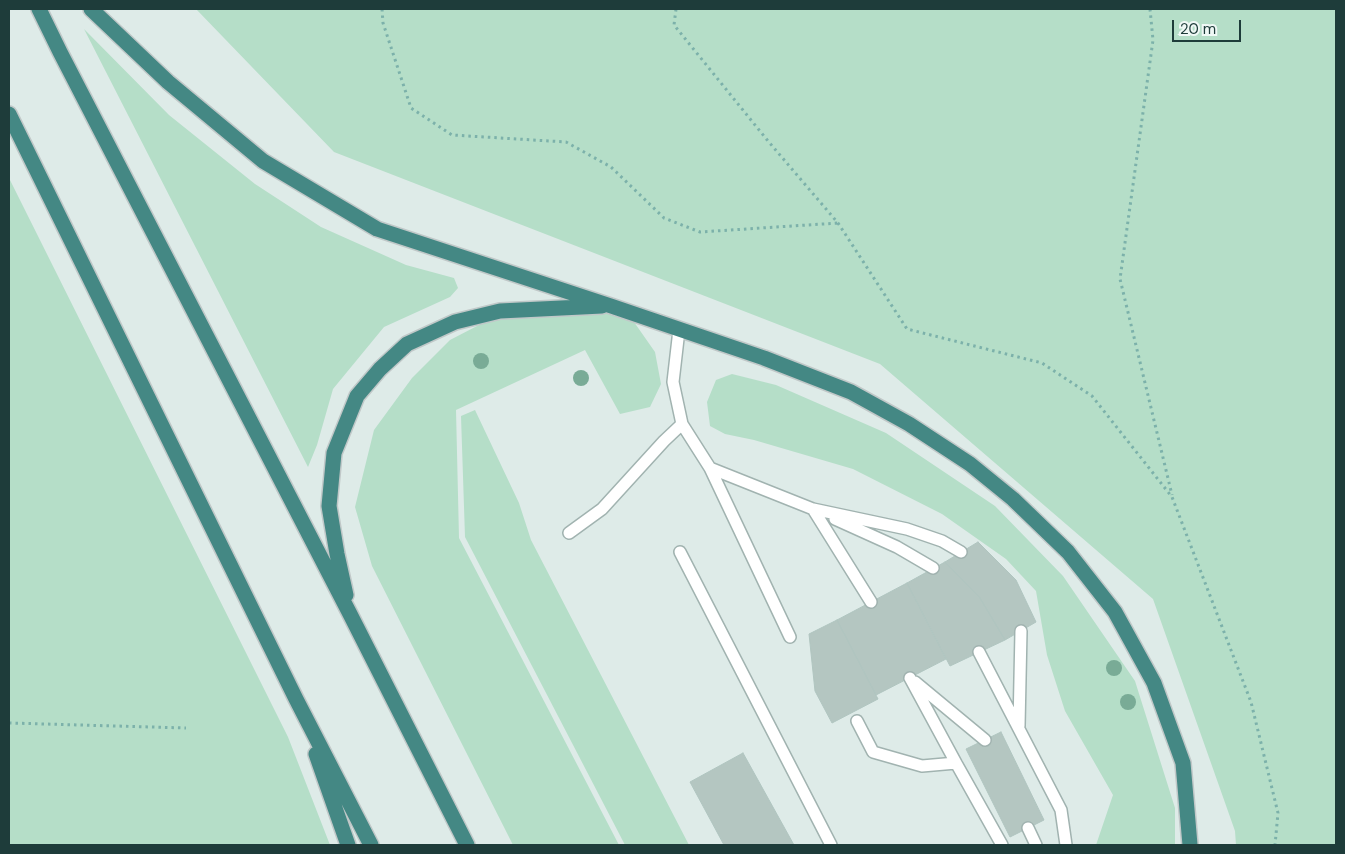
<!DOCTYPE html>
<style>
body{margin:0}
#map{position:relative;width:1345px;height:854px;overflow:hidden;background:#deebe8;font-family:"DM Sans",sans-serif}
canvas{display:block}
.frame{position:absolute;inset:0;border:10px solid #1e3c3a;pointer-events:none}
.scale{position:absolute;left:1172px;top:20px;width:69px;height:22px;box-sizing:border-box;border:2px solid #1e3c3a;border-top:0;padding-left:6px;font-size:15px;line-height:18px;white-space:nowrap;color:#1e3c3a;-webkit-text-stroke:4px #eff8f5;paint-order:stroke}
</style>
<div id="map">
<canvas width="1345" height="854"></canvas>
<div class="frame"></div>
<div class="scale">20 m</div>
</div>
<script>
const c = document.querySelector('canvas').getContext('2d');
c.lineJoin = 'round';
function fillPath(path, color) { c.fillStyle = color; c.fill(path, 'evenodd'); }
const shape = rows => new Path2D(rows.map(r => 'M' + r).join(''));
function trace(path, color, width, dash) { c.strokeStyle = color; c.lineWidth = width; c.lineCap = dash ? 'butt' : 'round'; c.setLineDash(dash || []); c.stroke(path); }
const green = shape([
 [196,9,1336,9,1336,845,1236,845,1235,831,1153,599,880,364,334,152],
 [84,29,169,115,255,184,321,227,406,265,454,278,458,288,450,297,384,327,333,389,317,445,308,467],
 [9,178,288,737,330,845,9,845],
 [569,299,634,322,655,352,661,384,650,407,620,414,585,350,456,410,459,538,619,845,513,845,372,566,355,507,374,430,412,378,450,340,506,311],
 [732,374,776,385,886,433,995,506,1063,576,1135,681,1175,808,1175,845,1096,845,1113,795,1065,711,1047,655,1036,591,1006,559,942,514,853,469,754,440,725,434,710,426,707,402,716,380],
 [475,410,519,503,531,540,689,845,625,845,465,537,461,416]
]);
const building = shape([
 [978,542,1016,580,1036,622,1005,640,980,598,945,562,978,542],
 [945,562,980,598,1005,640,950,666,907,583,945,562],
 [907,583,946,659,876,695,837,620,907,583],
 [837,620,878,699,832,723,815,691,809,634,837,620],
 [1001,732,1044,820,1010,837,966,749,1001,732],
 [743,753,794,845,724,845,690,782,743,753]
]);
const path = shape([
 [382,9,383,23,411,108,452,135,566,142,611,167,664,218,700,232,838,223],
 [676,9,674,25,768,141,838,223,907,329,1042,363,1092,396,1172,497,1251,702,1278,813,1275,845],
 [1150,9,1153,40,1120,279,1172,495],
 [9,723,186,728]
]);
const service = shape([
 [679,330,673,382,682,424,710,468,790,637],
 [710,468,813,509,907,529,942,541,961,552],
 [813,509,871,602],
 [835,519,897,547,933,568],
 [569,533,602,509,664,441,682,424],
 [680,552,831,845],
 [979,652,1061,810,1066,845],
 [910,678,956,763,1002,845],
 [915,682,985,740],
 [857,721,873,752,922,766,956,763],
 [1019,726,1021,631],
 [1028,828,1036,845]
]);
const trunk = shape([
 [39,9,60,52,350,614,467,845],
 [91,9,168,82,263,161,377,229,611,306,764,358,851,392,909,424,970,464,1013,499,1068,552,1115,612,1154,683,1183,763,1190,845],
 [9,114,296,699,371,845],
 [346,595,337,554,329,506,334,453,357,396,380,369,407,344,455,322,500,311,602,306],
 [316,754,348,845]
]);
const trees = [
 [481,361],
 [581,378],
 [1114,668],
 [1128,702]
];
fillPath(green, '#b5dec8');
fillPath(building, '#b4c6c1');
trace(building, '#b0c5c0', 1);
trace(service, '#a1b3b0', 14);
trace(trunk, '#c0c8c8', 18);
trace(path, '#7cb1aa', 3, [2.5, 4]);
trace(service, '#fff', 11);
trace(trunk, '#448884', 15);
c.fillStyle = '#79ab96';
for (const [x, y] of trees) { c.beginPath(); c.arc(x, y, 8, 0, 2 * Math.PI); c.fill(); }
</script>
